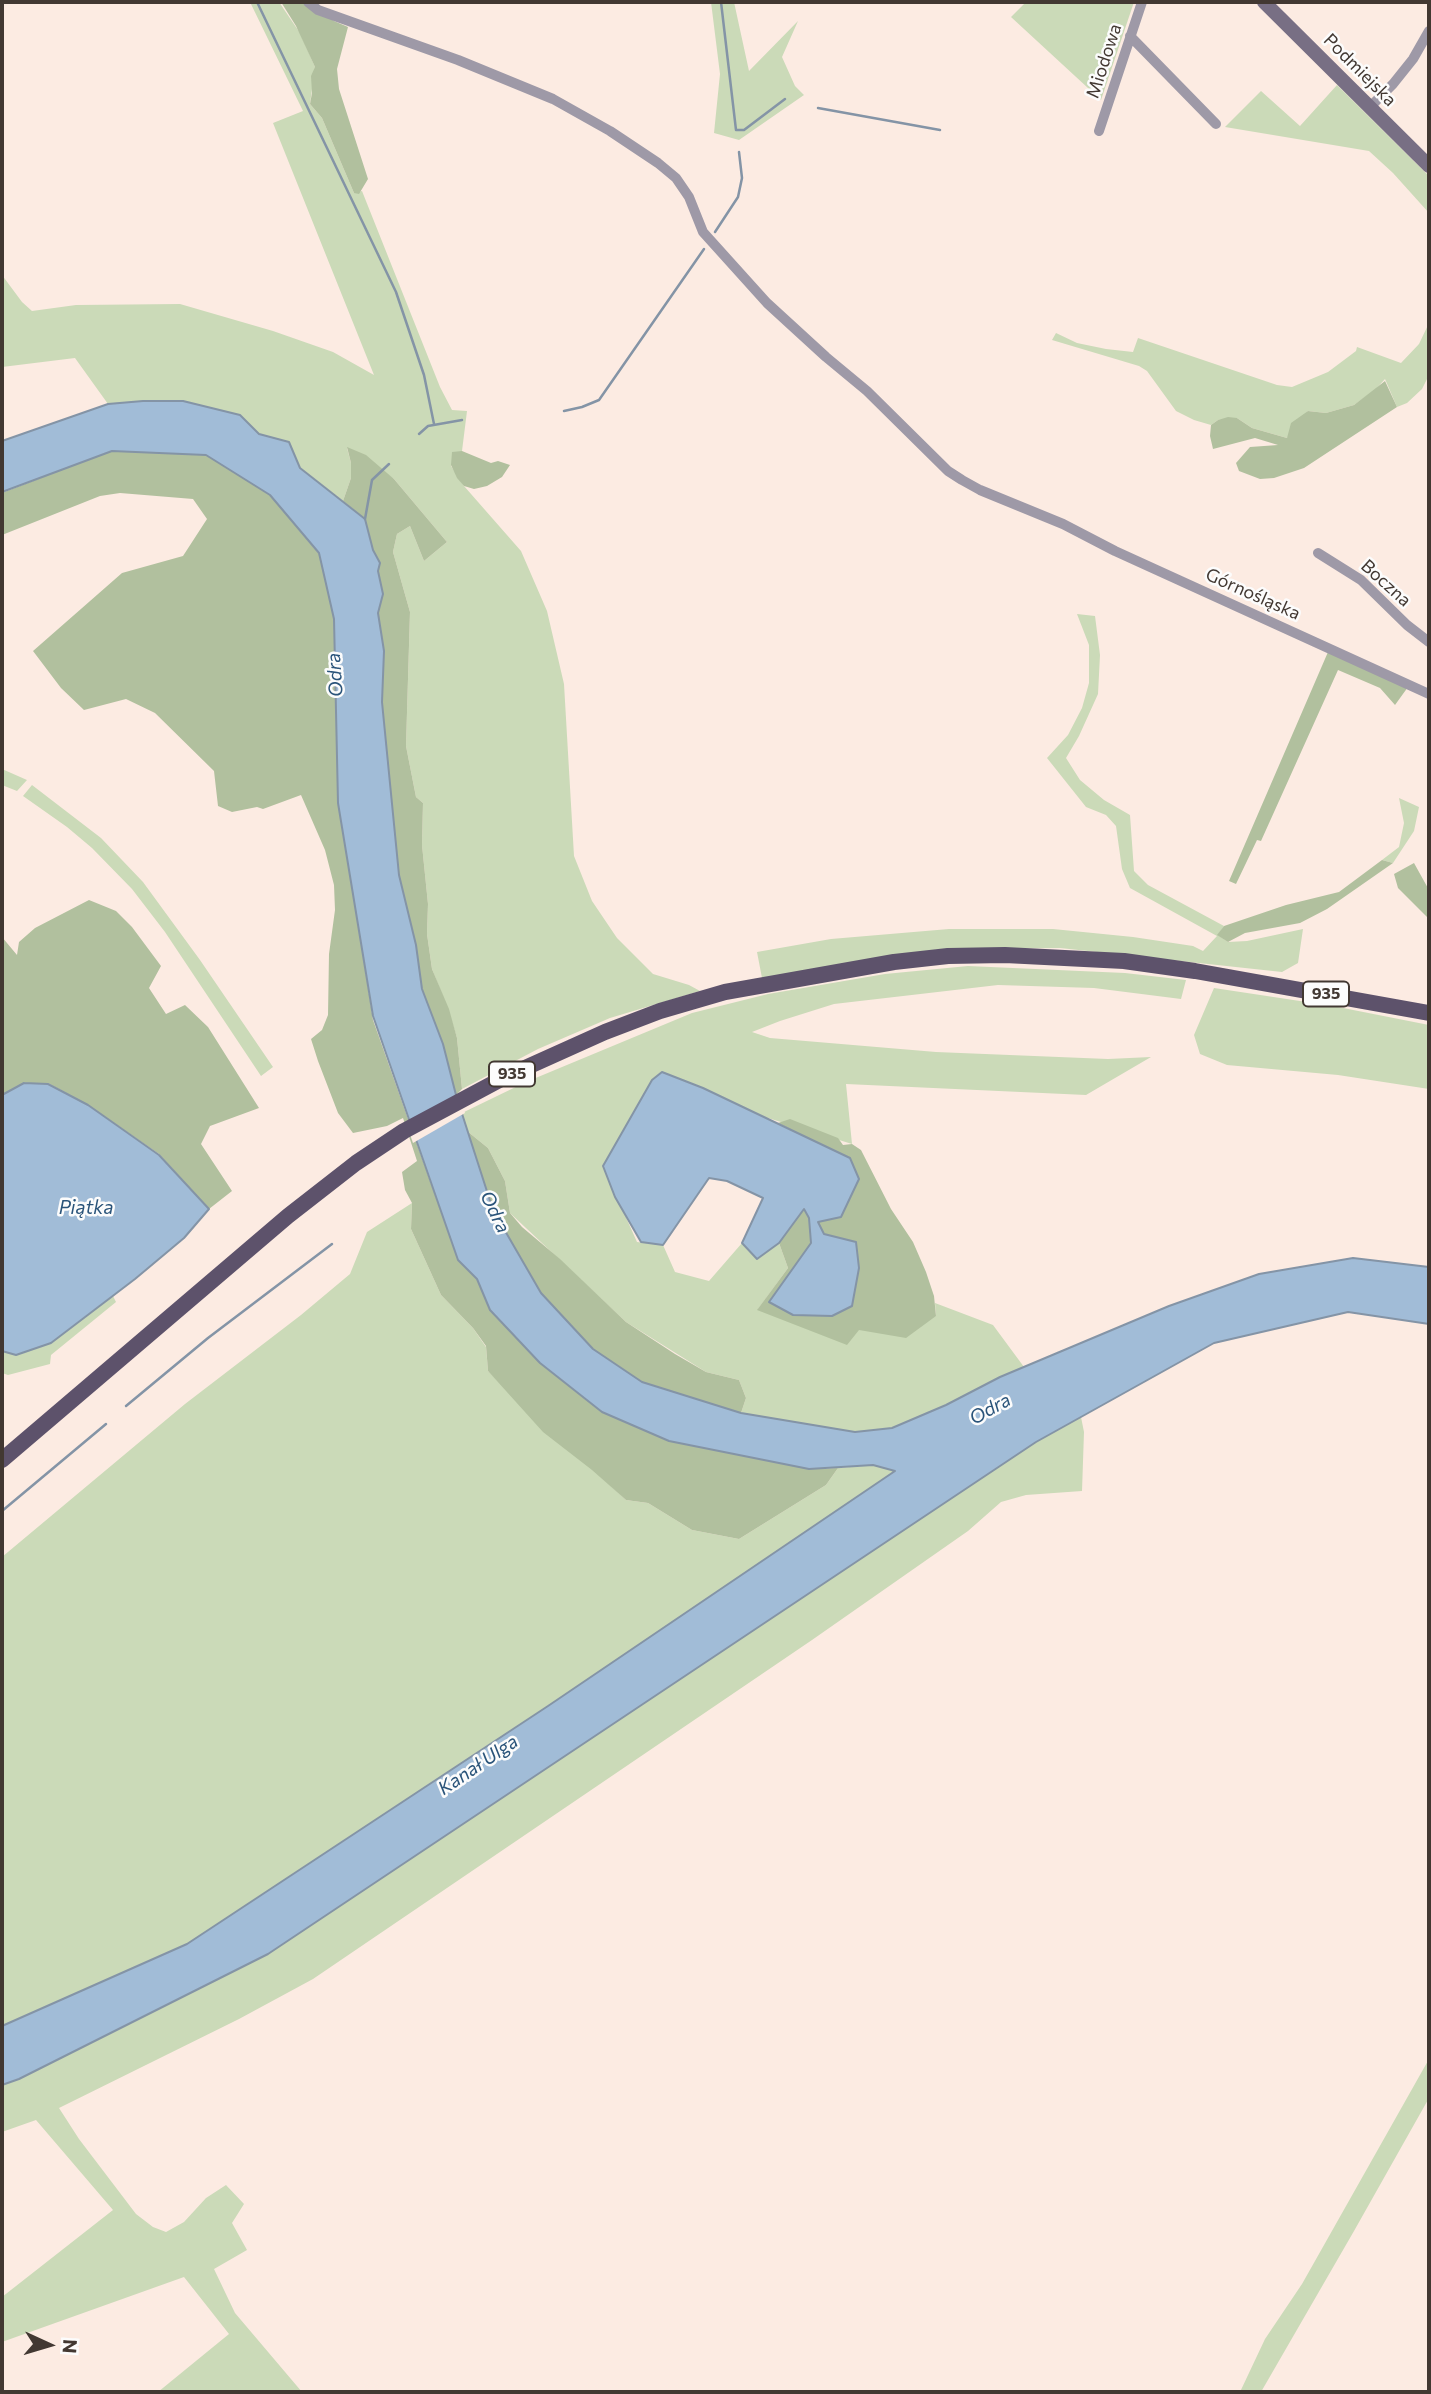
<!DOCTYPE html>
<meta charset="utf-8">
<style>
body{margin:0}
#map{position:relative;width:1431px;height:2394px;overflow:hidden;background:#fcebe2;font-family:Commissioner,sans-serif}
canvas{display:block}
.frame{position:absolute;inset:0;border:4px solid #423832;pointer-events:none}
.north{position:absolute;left:14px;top:2310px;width:70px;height:70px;-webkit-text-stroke:5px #fcfcfc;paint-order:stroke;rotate:94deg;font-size:19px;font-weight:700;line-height:28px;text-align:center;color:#423832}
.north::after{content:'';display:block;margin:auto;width:24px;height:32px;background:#423832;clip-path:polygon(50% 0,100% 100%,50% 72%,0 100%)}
</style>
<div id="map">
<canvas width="1431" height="2394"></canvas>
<div class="frame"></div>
<div class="north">N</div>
</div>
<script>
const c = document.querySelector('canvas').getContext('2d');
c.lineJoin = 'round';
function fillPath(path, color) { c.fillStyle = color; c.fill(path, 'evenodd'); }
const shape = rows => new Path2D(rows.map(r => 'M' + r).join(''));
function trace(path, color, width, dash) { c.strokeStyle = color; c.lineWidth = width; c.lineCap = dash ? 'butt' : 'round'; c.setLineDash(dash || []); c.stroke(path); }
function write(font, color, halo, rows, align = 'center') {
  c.font = font + ' Commissioner,sans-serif'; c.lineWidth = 5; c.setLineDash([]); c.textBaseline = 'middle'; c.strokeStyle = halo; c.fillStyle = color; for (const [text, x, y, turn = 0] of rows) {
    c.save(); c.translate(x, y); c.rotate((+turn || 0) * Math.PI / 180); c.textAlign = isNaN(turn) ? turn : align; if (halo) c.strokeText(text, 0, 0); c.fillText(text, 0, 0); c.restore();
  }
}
const green = shape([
 [250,2,279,2,300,33,315,67,310,104,322,118,354,193,362,191,440,387,452,410,467,411,462,451,451,466,464,486,521,551,547,611,564,684,574,856,592,901,617,938,653,974,689,985,700,991,610,1018,538,1049,462,1089,457,1038,448,1009,432,969,427,934,428,904,422,845,423,803,416,797,406,746,410,612,393,552,397,534,410,526,424,561,447,542,394,479,347,448,351,463,351,478,343,501,300,468,289,442,259,434,240,415,183,401,108,404,75,358,2,367,2,275,22,302,32,311,76,305,180,304,273,331,333,352,374,375,273,123,303,111],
 [711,2,734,2,749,71,798,21,782,57,795,86,804,95,739,140,714,133,720,74],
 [1026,2,1134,2,1101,100,1011,17],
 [1337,85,1429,176,1429,213,1393,173,1369,151,1225,127,1261,91,1300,126],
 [1429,323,1429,375,1422,389,1407,403,1397,407,1385,379,1375,390,1354,405,1326,413,1308,411,1287,438,1252,428,1237,418,1218,420,1211,425,1194,420,1176,411,1147,371,1139,366,1052,340,1056,333,1077,343,1106,349,1133,352,1138,338,1277,385,1292,387,1328,372,1356,351,1357,347,1401,363,1419,344],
 [1077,614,1095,616,1100,655,1098,694,1079,736,1066,758,1080,780,1104,800,1130,815,1134,871,1148,885,1224,926,1218,935,1228,942,1247,941,1303,929,1298,963,1282,972,1060,948,941,949,762,978,757,952,831,939,949,929,1053,929,1133,937,1193,946,1203,951,1217,936,1130,888,1122,869,1116,826,1106,815,1086,807,1047,758,1068,735,1082,708,1089,683,1089,645],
 [2,769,27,780,17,791,2,785],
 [32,785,101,838,143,882,200,960,273,1067,261,1076,165,932,132,889,92,848,67,827,23,796],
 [1399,798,1419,807,1414,831,1393,863,1382,860,1399,847,1404,823],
 [968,966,1125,973,1186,980,1181,999,1094,988,998,985,834,1004,780,1021,752,1032,770,1038,936,1052,1108,1059,1151,1057,1086,1095,846,1084,852,1144,755,1114,703,1088,662,1072,603,1166,637,1242,663,1245,675,1272,709,1281,742,1243,757,1259,779,1243,788,1268,758,1309,859,1330,936,1316,935,1303,993,1325,1024,1367,946,1405,892,1428,855,1432,741,1413,746,1398,739,1380,706,1372,626,1322,510,1213,505,1181,488,1148,467,1131,462,1113,526,1082,692,1013,768,994,885,974],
 [1214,988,1333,1006,1429,1025,1429,1089,1338,1075,1227,1065,1200,1054,1194,1035],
 [412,1203,411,1229,441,1295,473,1328,486,1347,488,1371,626,1500,648,1503,692,1530,739,1539,826,1485,838,1468,873,1465,896,1471,548,1706,187,1944,2,2026,2,1557,185,1404,301,1315,350,1274,367,1232],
 [113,1296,116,1302,51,1355,50,1364,8,1375,2,1373,2,1351,16,1355,51,1343],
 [1081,1417,1084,1432,1082,1491,1026,1495,1001,1502,968,1531,812,1640,313,1979,239,2019,59,2108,79,2139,136,2214,153,2227,166,2232,184,2222,206,2198,226,2185,244,2204,232,2223,247,2250,214,2269,235,2313,302,2392,158,2392,229,2334,184,2277,2,2342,2,2297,113,2210,36,2120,2,2132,2,2085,19,2079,268,1954,1036,1442],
 [1429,2059,1429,2098,1354,2231,1261,2392,1240,2392,1265,2339,1302,2284]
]);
const forest = shape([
 [281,2,306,2,334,21,348,27,337,69,339,89,368,179,359,194,354,193,322,118,310,104,312,93,311,76,315,67,296,26],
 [1385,381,1397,407,1304,468,1274,478,1260,479,1239,471,1236,463,1250,447,1278,445,1255,438,1213,449,1210,436,1211,425,1218,420,1228,417,1237,418,1252,428,1287,438,1291,423,1308,411,1326,413,1354,405],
 [347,447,366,455,394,479,447,542,424,561,410,526,397,534,393,552,410,612,406,746,416,797,423,803,422,845,428,904,427,934,432,969,449,1009,457,1038,462,1089,456,1095,443,1044,422,989,416,945,399,875,382,702,384,651,378,613,383,594,378,571,380,563,373,550,365,519,343,501,351,478,351,463],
 [113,450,206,455,270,495,320,555,335,621,349,867,373,1020,458,1260,477,1279,490,1310,540,1363,602,1412,669,1441,809,1469,838,1468,826,1485,739,1539,692,1530,648,1503,626,1500,592,1470,543,1432,488,1371,486,1346,473,1328,441,1295,411,1229,412,1203,405,1190,402,1172,417,1161,403,1118,387,1126,353,1133,338,1113,318,1061,311,1039,322,1030,328,1015,329,954,335,910,334,885,325,850,301,795,263,809,257,807,232,812,218,806,214,771,155,713,126,699,84,710,61,688,33,651,122,573,183,556,207,519,193,499,120,493,100,496,2,535,2,493],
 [462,451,491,463,498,461,510,465,502,477,487,486,474,489,464,486,457,478,451,465,452,452],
 [1328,652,1408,687,1395,705,1380,688,1338,670,1261,841,1257,840,1236,884,1229,881],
 [1382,860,1393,863,1327,909,1300,923,1245,933,1228,942,1217,935,1224,926,1286,905,1339,892],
 [1414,863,1429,890,1429,919,1398,888,1394,874],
 [89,900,116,911,132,927,161,966,149,988,166,1014,185,1005,208,1027,259,1108,210,1126,201,1144,232,1191,209,1209,159,1154,88,1105,48,1083,24,1083,2,1096,2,937,17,955,19,942,35,928],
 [790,1119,838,1138,843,1145,852,1144,861,1150,891,1209,913,1242,926,1272,934,1296,936,1316,906,1338,859,1330,847,1345,757,1310,788,1268,779,1243,804,1209,809,1218,811,1243,793,1315,831,1316,852,1305,859,1268,824,1234,817,1222,849,1158,778,1123],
 [467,1131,488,1148,505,1181,510,1213,522,1227,560,1259,626,1322,675,1354,706,1372,739,1380,746,1398,741,1413,642,1382,593,1349,541,1293,493,1210]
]);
const water = shape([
 [143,401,183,401,240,415,259,434,289,442,300,468,365,519,373,550,380,563,378,571,383,594,378,613,384,651,382,702,399,875,416,945,422,989,443,1044,456,1095,493,1210,541,1293,593,1349,642,1382,741,1413,855,1432,892,1428,946,1405,1000,1377,1169,1306,1259,1274,1353,1258,1429,1267,1429,1324,1348,1312,1214,1343,1036,1442,268,1954,19,2079,2,2085,2,2026,187,1944,548,1706,895,1471,873,1465,809,1469,669,1441,602,1412,540,1363,490,1310,477,1279,458,1260,373,1016,338,803,334,619,319,553,270,495,206,455,112,451,2,492,2,441,108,404,143,401],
 [662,1072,703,1088,850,1158,859,1179,841,1217,818,1222,824,1234,856,1242,859,1268,852,1306,832,1316,793,1315,769,1302,811,1243,809,1218,804,1209,779,1243,757,1259,742,1243,763,1198,727,1181,709,1178,663,1245,641,1242,615,1197,603,1166,652,1080,662,1072],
 [24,1083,48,1084,88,1105,159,1155,209,1209,184,1238,135,1279,51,1343,16,1355,2,1351,2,1095,24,1083]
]);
const pier = shape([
 [459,1095,465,1113,413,1143,407,1126]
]);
const stream = shape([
 [257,2,396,292,424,375,434,424],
 [721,2,736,130,744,130,785,99],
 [818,108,940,130],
 [715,232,738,197,742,178,739,152],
 [564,411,582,407,599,400,704,249],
 [419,434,428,426,462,420],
 [365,519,372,480,389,464],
 [126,1406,208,1338,332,1244],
 [2,1511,106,1424]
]);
const street = shape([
 [308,2,318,10,458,60,553,99,610,131,658,163,676,178,689,197,703,232,767,303,826,357,867,391,948,471,962,480,980,490,1063,524,1115,551,1429,694],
 [1130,36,1216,124],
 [1370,107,1393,84,1413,59,1429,31],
 [1099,131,1142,2],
 [1318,553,1361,580,1407,625,1429,642]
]);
const secondary = shape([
 [1264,2,1429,166]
]);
const primary = shape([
 [2,1460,288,1216,356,1163,404,1131,505,1077,605,1032,660,1011,725,992,894,962,948,956,1005,955,1124,961,1195,971,1429,1013]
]);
const shields = [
 [1326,994,46],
 [512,1074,46]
];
const shieldNames = [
 ["935",1326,994],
 ["935",512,1074]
];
const streetNames = [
 ["Miodowa",1104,61,-72],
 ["Podmiejska",1360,70,45],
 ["Boczna",1386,583,42],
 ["Górnośląska",1253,594,24]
];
const waterNames = [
 ["Odra",335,675,-94],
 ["Piątka",86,1208],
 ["Odra",495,1212,64],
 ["Odra",990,1409,-29],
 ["Kanał Ulga",478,1765,-34]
];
fillPath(green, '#cbdab8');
fillPath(forest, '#b1c09e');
fillPath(water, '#a1bcd7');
trace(water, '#8494a6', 2);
fillPath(pier, '#fcebe2');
trace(stream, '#8494a6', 2.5);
trace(street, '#9e99a7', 10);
trace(secondary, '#786f84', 14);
trace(primary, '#5d526b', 16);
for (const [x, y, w] of shields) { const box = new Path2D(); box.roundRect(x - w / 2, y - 12.5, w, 25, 5); c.fillStyle = '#fcfcfc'; c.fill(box); trace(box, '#423832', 2); }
write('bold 16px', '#423832', null, shieldNames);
write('18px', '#423832', '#fcfcfc', streetNames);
write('italic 19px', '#2a547a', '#fcfcfc', waterNames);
</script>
